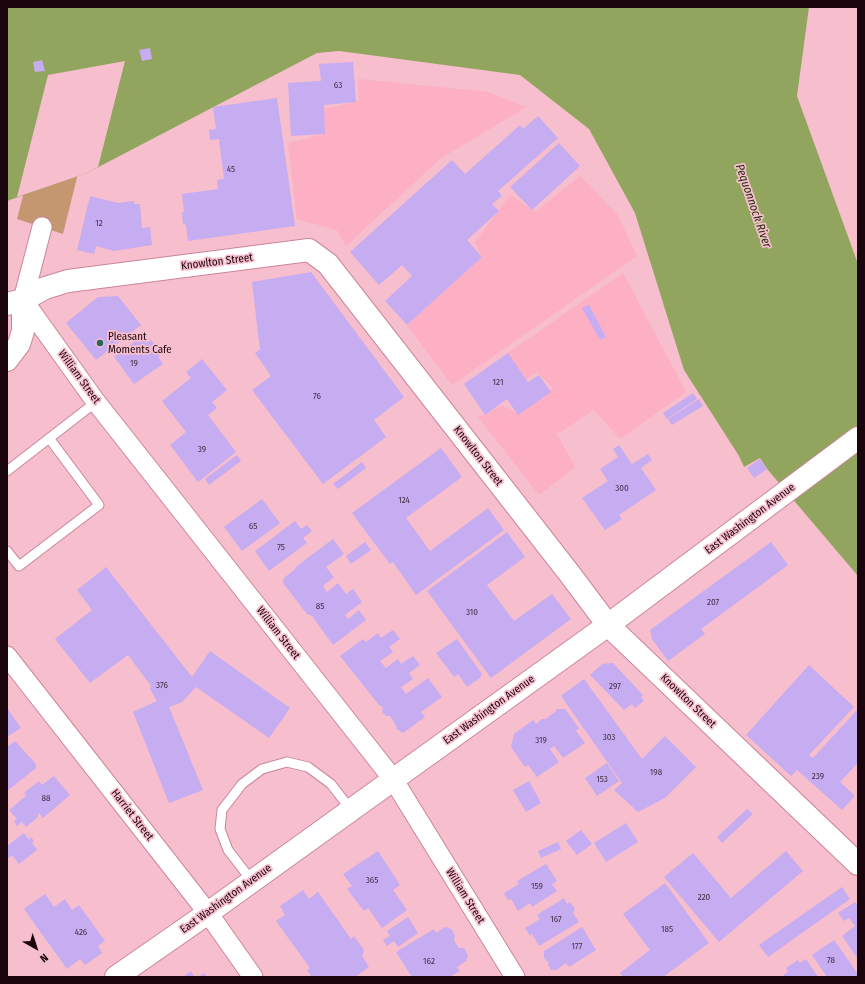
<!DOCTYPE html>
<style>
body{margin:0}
#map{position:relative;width:865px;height:984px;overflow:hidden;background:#f7becd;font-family:"Fira Sans Condensed",sans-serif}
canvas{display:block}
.frame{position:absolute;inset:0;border:8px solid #1b050c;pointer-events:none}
.north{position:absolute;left:16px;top:928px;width:40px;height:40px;-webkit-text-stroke:3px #f7becd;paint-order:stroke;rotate:141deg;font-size:11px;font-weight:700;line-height:16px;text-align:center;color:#1b050c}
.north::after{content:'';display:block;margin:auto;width:14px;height:18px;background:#1b050c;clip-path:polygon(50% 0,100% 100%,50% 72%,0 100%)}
</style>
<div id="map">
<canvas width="865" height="984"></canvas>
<div class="frame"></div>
<div class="north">N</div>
</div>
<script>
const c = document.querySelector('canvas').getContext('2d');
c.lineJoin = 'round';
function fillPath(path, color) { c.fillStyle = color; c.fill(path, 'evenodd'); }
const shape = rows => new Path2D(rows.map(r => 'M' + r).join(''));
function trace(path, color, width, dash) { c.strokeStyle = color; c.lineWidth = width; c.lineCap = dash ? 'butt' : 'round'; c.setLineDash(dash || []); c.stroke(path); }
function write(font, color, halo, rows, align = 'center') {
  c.font = font + ' "Fira Sans Condensed",sans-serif'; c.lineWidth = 3.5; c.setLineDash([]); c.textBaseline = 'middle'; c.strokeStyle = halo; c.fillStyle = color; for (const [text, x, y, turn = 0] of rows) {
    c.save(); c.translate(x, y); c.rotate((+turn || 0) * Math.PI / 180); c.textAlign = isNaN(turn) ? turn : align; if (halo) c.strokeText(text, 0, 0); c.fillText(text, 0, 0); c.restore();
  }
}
const built = shape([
 [358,79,488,92,526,107,440,159,346,246,337,230,297,219,288,143,325,134,324,109,359,101],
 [580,176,617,214,637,256,452,385,407,325,482,257,475,242,510,195,535,212],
 [623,273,686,392,620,439,594,410,557,434,575,467,539,495,478,417,502,406,520,414,553,388,537,372,526,379,508,353]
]);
const green = shape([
 [105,64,63,234,17,219,54,76]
]);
const water = shape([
 [7,7,809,7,797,96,858,264,858,576,768,470,760,458,744,467,739,456,684,370,635,213,589,129,520,75,339,51,317,53,87,173,7,201]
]);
const pier = shape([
 [125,61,98,167,87,173,17,197,48,75]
]);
const building = shape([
 [150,48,152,59,142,61,139,50],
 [42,60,45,71,35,72,33,62],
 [353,62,356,102,324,105,325,134,291,136,288,83,321,81,319,64],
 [277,98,295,226,188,241,186,225,183,224,182,213,184,211,182,194,218,189,217,180,224,179,219,139,210,140,209,130,216,129,213,107],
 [538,116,558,138,498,191,502,196,492,204,499,211,467,240,482,257,407,325,385,301,412,276,402,265,379,285,350,252,452,160,465,174,520,125,523,129],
 [559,143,580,166,532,210,510,187],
 [90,196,118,203,134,201,134,204,140,204,142,228,150,227,152,245,114,251,96,246,94,254,77,250],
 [311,272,404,397,374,420,386,437,323,484,252,390,271,376,255,353,260,350,252,282],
 [118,296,141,325,96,360,66,323,98,297],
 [589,305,606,337,600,340,582,308],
 [142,336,147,343,151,340,155,346,151,349,153,352,157,349,161,354,158,357,163,364,134,384,114,357],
 [508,353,528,382,539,375,551,392,518,415,507,399,485,415,464,384],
 [202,359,227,390,212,402,217,408,208,415,236,452,198,482,170,445,186,432,162,401,191,378,186,372],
 [693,393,697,399,667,419,663,413],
 [699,399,703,406,672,425,668,419],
 [619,445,632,464,648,454,652,460,641,468,656,490,619,515,622,519,605,530,582,498,608,481,600,469,618,457,613,449],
 [441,448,462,477,406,518,430,551,488,508,504,530,416,595,393,562,390,564,352,513],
 [237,455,241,461,209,485,205,479],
 [760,459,767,469,754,478,747,468],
 [362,462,366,468,338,489,333,484],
 [262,499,280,523,242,551,224,527],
 [295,521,301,529,307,525,312,531,303,538,307,543,269,571,255,551],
 [507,532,525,557,487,585,514,621,552,594,571,619,491,678,427,591],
 [333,539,344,554,326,567,334,577,323,586,327,592,338,583,346,594,353,589,362,602,345,615,348,619,359,610,366,620,333,645,312,616,307,614,300,605,283,583,284,578,294,570,297,566],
 [365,542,371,550,351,564,346,556],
 [771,542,788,565,701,629,705,634,668,661,652,639,650,630],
 [106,567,192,677,210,651,290,708,269,738,196,687,182,702,169,707,203,790,169,803,133,712,157,701,150,689,151,686,128,655,90,683,55,639,92,610,77,590],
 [393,630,400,639,389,647,393,652,380,661,386,668,398,659,401,664,413,656,420,665,409,673,413,679,401,687,406,694,428,678,442,697,421,712,425,717,403,733,395,728,397,727,390,716,386,716,382,712,383,707,379,705,340,656,363,639,366,642,378,633,381,638],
 [457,639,482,674,480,678,467,687,458,674,454,677,436,653],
 [613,663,643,695,641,697,644,701,635,708,632,704,624,710,590,675,602,664],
 [809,665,854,707,809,755,813,758,858,709,858,763,840,782,855,796,842,810,797,770,791,776,746,735],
 [584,679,642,759,665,736,696,767,665,798,638,812,614,790,622,783,561,696],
 [7,708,21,728,7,737],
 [556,709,565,709,579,728,576,731,585,743,563,758,554,746,550,749,559,762,537,777,528,765,525,767,511,747,514,734,533,720,536,724,542,719,546,719,557,710],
 [15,741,35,763,36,768,7,791,7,747],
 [607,763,619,781,597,796,585,778],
 [54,776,70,795,43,818,39,813,37,818,26,827,22,822,17,826,14,821,17,819,9,810,26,796,24,793,39,781,42,785],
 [529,781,541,803,526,812,513,790],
 [747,809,748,809,753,814,722,843,717,837],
 [626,823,638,842,606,862,594,843],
 [581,830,592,844,577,855,566,841],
 [24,833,29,840,31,837,34,841,32,843,37,850,19,864,12,855,7,859,7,846],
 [558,842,561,849,541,858,538,851],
 [378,851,400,885,393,890,407,910,382,928,368,908,364,911,347,889,352,886,343,874],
 [786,851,803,871,719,942,664,877,693,853,731,898],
 [546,864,557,881,552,884,557,891,532,907,530,903,518,911,511,899,508,900,504,893,519,884,517,881],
 [665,883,709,943,663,977,623,977,620,973,650,950,623,914],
 [842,887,850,899,768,957,759,945],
 [303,890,309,899,318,892,351,939,354,936,364,950,362,956,369,967,355,977,312,977,307,970,310,968,276,921,285,915,280,906],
 [45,894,54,907,65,899,72,910,79,905,105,941,98,946,102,953,85,965,80,959,67,969,24,909],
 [564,898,567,904,570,902,575,909,573,913,579,922,539,946,532,934,530,936,525,928,540,919,537,915],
 [855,902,858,905,858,959,842,936,855,926,849,918,844,921,838,913],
 [408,917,418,933,398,947,394,941,387,946,383,940,390,936,387,931],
 [445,927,451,929,455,935,454,941,459,948,464,948,468,956,466,961,457,967,460,971,449,977,412,977,396,952,434,929,436,933],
 [582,927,596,950,569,967,566,963,556,970,551,970,548,964,549,963,544,958,544,951],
 [834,940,858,974,858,977,827,977,812,955],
 [806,959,818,977,785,977,783,975,788,972,786,968,798,960,800,963],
 [191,971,194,977,183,977],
 [204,973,207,977,199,977]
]);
const lane = shape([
 [7,471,96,402],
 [7,551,19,566,99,505,49,438],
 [252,881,228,850,220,829,222,810,242,784,262,769,287,762,308,767,331,784,351,810]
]);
const street = shape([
 [42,227,23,300,96,402,393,779,515,977],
 [7,656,208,913,253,977]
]);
const secondary = shape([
 [7,304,23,300,45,288,68,281,309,250,328,264,569,573,608,625,858,864],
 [7,360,19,344,23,331,23,300],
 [116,977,208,913,608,625,858,438]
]);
const markers = [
 [100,343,4,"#21685e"]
];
const numberNames = [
 ["63",338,85],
 ["45",231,169],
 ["12",99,223],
 ["19",134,363],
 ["121",498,382],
 ["76",317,396],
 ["39",202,449],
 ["300",622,488],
 ["124",404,500],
 ["65",253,526],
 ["75",281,547],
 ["207",713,602],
 ["85",320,606],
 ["310",472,612],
 ["376",162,685],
 ["297",615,686],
 ["303",609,737],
 ["319",541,740],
 ["198",656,772],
 ["239",818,776],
 ["153",602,779],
 ["88",46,798],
 ["365",372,880],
 ["159",537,886],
 ["220",704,897],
 ["167",556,919],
 ["185",667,929],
 ["426",81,932],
 ["177",577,946],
 ["78",831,960],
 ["162",429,961]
];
const streetNames = [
 ["Knowlton Street",217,262,-7],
 ["William Street",79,377,54],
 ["Knowlton Street",478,456,52],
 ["East Washington Avenue",750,519,-37],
 ["William Street",278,633,52],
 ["Knowlton Street",688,701,44],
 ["East Washington Avenue",489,710,-36],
 ["Harriet Street",132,815,52],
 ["William Street",465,896,58],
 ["East Washington Avenue",226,899,-36]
];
const poiNames = [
 ["Pleasant",108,337],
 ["Moments Cafe",108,350]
];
const waterNames = [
 ["Pequonnock River",753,206,71]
];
fillPath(built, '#fdafc4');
fillPath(green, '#c49771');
fillPath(water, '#92a55e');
fillPath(pier, '#f7becd');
fillPath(building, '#c6acf1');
trace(lane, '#ca8799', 11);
trace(street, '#ca8799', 21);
trace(secondary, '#ca8799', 24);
trace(lane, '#fff', 9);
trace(street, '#fff', 19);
trace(secondary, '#fff', 22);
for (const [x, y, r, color] of markers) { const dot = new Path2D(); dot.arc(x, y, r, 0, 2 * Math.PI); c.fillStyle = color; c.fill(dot); trace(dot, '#f7becd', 1.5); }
write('9px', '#462f45', null, numberNames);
write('11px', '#1b050c', '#f7becd', streetNames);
write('11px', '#1b050c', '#f7becd', poiNames, 'left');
write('italic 12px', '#272f0f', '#f7becd', waterNames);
</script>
